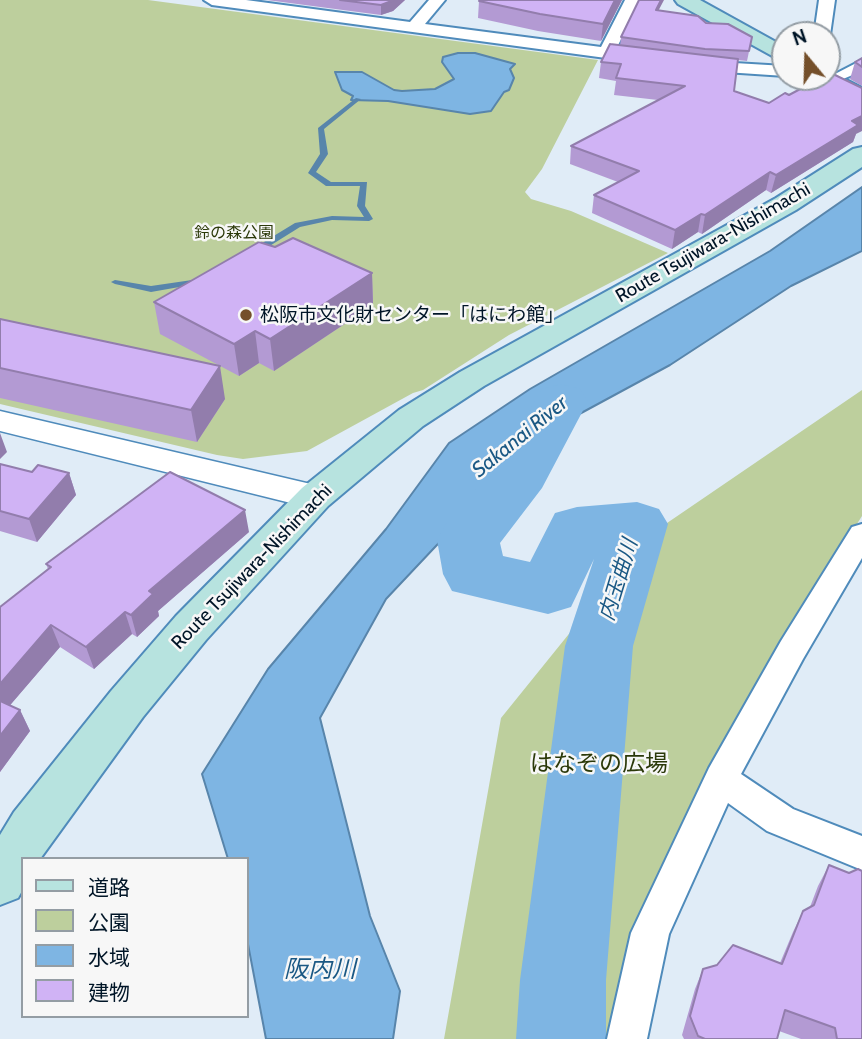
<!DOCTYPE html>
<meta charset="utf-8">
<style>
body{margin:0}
#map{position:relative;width:862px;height:1039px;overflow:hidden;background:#e0ecf7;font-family:Cabin,"Noto Sans JP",sans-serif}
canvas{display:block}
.legend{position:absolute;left:21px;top:857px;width:228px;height:161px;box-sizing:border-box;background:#f7f7f7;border:2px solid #949da4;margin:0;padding:9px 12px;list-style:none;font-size:21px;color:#001527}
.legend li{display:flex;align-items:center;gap:14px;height:35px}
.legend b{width:35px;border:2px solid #949da4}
.north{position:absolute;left:771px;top:21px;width:70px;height:70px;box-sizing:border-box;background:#f7f7f7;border:2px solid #949da4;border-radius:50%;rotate:341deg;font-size:19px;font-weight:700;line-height:28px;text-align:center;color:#001527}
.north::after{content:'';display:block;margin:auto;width:24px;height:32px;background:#744f2a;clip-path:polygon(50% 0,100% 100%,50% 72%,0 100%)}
</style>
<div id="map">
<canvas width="862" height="1039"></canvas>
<ul class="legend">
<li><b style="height:9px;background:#b7e3df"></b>道路</li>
<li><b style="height:19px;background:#bdcf9d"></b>公園</li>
<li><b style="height:19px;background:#7eb5e3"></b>水域</li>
<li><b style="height:19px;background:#d0b3f5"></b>建物</li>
</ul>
<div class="north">N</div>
</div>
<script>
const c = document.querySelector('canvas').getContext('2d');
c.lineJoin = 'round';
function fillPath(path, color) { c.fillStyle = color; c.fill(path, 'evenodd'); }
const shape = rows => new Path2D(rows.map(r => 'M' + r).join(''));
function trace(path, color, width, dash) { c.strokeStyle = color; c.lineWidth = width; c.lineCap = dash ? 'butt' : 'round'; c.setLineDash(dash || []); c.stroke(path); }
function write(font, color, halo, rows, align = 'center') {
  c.font = font + ' Cabin,"Noto Sans JP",sans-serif'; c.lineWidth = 5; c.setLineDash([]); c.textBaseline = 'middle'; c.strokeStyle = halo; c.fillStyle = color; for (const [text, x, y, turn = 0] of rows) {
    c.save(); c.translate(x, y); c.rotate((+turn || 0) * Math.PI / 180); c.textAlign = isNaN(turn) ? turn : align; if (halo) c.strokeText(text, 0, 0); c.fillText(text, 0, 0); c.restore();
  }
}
const green = shape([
 [0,0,148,0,598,60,542,169,525,192,531,199,571,211,668,253,509,335,423,390,413,393,307,451,243,459,217,455,0,404],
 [862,390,862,516,808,601,617,1039,444,1039,501,718,648,536]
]);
const water = shape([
 [475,53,515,64,510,69,514,78,509,90,504,92,491,111,470,114,388,101,351,100,353,96,342,90,335,72,362,72,394,90,402,91,435,89,454,79,442,62,443,57,458,53,475,53],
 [862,187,862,251,791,286,670,365,572,418,501,477,386,599,320,718,370,916,400,991,393,1039,266,1039,247,939,247,859,228,859,202,774,268,669,386,529,449,443,530,389,770,251,862,187]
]);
const stream = shape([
 [356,98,361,99,324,129,328,154,316,172,331,182,367,182,365,206,373,219,369,221,332,220,300,227,260,252,254,252,254,248,295,223,332,216,364,217,357,206,360,186,326,186,308,173,320,154,318,128,356,98],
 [199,279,202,279,202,283,151,292,115,284,111,282,115,280,151,286,199,279]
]);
const river = shape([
 [561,384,580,389,588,401,542,488,500,543,503,556,530,562,555,513,577,507,637,502,659,509,668,524,633,646,606,980,606,1039,516,1039,520,980,565,646,594,559,571,607,548,614,452,591,443,574,437,540,446,524,499,462,542,389,561,384]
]);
const minor = shape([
 [204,0,246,0,410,22,429,0,445,0,425,24,601,47,625,0,641,0,616,49,643,53,651,58,643,63,212,5,204,0],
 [819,0,835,0,830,35,827,39,827,35,814,35,819,0],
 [862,60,862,71,843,79,835,74,862,60],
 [701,61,785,66,785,76,695,70,693,66,701,61],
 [862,524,862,558,803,659,741,774,793,809,862,836,862,870,767,831,728,803,669,934,647,1039,607,1039,631,933,709,768,781,641,852,527,862,524]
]);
const tertiary = shape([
 [0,411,315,485,327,489,332,497,327,505,315,509,0,431,0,411]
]);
const secondary = shape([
 [675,0,700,0,785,47,785,63,678,4,675,0],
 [827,70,862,88,862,105,817,82,813,77,827,77,827,70],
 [862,147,862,167,796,210,484,386,423,426,328,506,206,640,143,717,40,859,23,859,23,889,18,898,0,905,0,835,14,812,111,691,176,616,302,488,399,410,460,372,776,198,853,149,862,147]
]);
const wall = shape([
 [267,0,405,0,393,11,381,15],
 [622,0,601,41,538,31,478,18,479,1],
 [659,10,752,37,747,61,738,60,734,91,856,134,853,142,771,193,766,190,702,234,698,232,672,249,592,213,594,195,618,182,570,164,571,146,658,100,614,95,616,81,599,78,601,62,620,46,621,37],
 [862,58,862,86,850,79,855,62],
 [275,247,372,273,373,305,274,371,259,363,239,376,160,334,154,302],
 [0,319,225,399,197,442,0,398],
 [0,464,32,472,69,473,76,495,37,542,0,531],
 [249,532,158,611,159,616,137,637,132,634,94,669,60,647,10,705,20,710,30,731,0,772,0,607,48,569,46,564],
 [829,865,862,1039,801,1039,779,1031,777,1039,684,1039,682,1035,695,989,703,969,780,963,793,932,803,911,810,907,818,886]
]);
const shadedWall = shape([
 [394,0,405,0,393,11,381,15,381,5],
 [615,0,622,0,601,41,603,24],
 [661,0,664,0,654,19,656,10],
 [862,116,862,131,856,134,853,142,771,193,776,175,852,121],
 [770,172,766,190,702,234,705,215],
 [701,214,698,232,672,249,675,230],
 [372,273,373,305,274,371,270,339],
 [255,331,259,363,239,376,234,344],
 [220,366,225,399,197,442,191,410],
 [0,433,7,452,0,459],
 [69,473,76,495,37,542,29,519],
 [245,510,249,532,158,611,159,616,137,637,131,615,149,591],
 [125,612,132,634,94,669,86,647],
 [51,625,60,647,0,717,0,684],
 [20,710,30,731,0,772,0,736]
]);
const building = shape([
 [340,0,394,0,381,5,340,0],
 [480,0,615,0,603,24,540,14,479,1,480,0],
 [639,0,661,0,656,10,698,16,706,23,728,24,752,37,749,51,705,49,621,37,639,0],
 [610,44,738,59,734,91,769,103,785,93,789,95,804,87,807,88,833,74,862,88,862,116,852,121,858,125,776,175,770,172,705,215,701,214,675,230,594,195,639,171,571,146,685,86,616,78,621,64,601,62,610,44],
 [862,58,862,67,855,62,862,58],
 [293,238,372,273,270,339,255,331,234,344,154,302,259,242,275,247,293,238],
 [0,319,220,366,191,410,0,368,0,319],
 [0,464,32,472,38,465,69,473,29,519,0,511,0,464],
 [170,472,245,510,149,591,153,594,131,615,125,612,86,647,51,625,0,684,0,607,51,567,46,564,170,472],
 [0,701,20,710,0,736,0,701],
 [829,865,849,873,858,869,862,871,862,1039,837,1039,835,1028,785,1010,777,1039,705,1039,698,1036,690,1016,703,969,717,965,733,945,782,964,803,911,814,905,829,865]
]);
const markers = [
 [246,315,7,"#744f2a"]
];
const farParknames = [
 ["鈴の森公園",234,233]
];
const streetNames = [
 ["Route Tsujiwara-Nishimachi",713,243,-30],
 ["Route Tsujiwara-Nishimachi",252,567,-46]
];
const poiNames = [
 ["松阪市文化財センター「はにわ館」",260,315]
];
const waterNames = [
 ["Sakanai River",520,437,-39],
 ["内玉曲川",619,580,-73]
];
const nearParknames = [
 ["はなぞの広場",599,764]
];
const nearWaternames = [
 ["阪内川",320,970]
];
fillPath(green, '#bdcf9d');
fillPath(water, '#7eb5e3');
trace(water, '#5885ab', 2);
fillPath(stream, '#5885ab');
fillPath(river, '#7eb5e3');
trace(minor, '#4f8bbb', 4);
trace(tertiary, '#4f8bbb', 3);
trace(secondary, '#4f8bbb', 4);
fillPath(minor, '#fff');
fillPath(tertiary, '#fff');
fillPath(secondary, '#b7e3df');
fillPath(wall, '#b39ad3');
fillPath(shadedWall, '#927dac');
fillPath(building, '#d0b3f5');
trace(building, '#927dac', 2);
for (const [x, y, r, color] of markers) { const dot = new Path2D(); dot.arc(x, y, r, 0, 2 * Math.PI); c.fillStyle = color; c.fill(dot); trace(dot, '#f7f7f7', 2.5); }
write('16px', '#2b3909', '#f7f7f7', farParknames);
write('19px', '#001527', '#f7f7f7', streetNames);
write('19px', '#001527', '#f7f7f7', poiNames, 'left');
write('italic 21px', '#1a5884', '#f7f7f7', waterNames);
write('23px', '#2b3909', '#f7f7f7', nearParknames);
write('italic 24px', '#1a5884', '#f7f7f7', nearWaternames);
</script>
